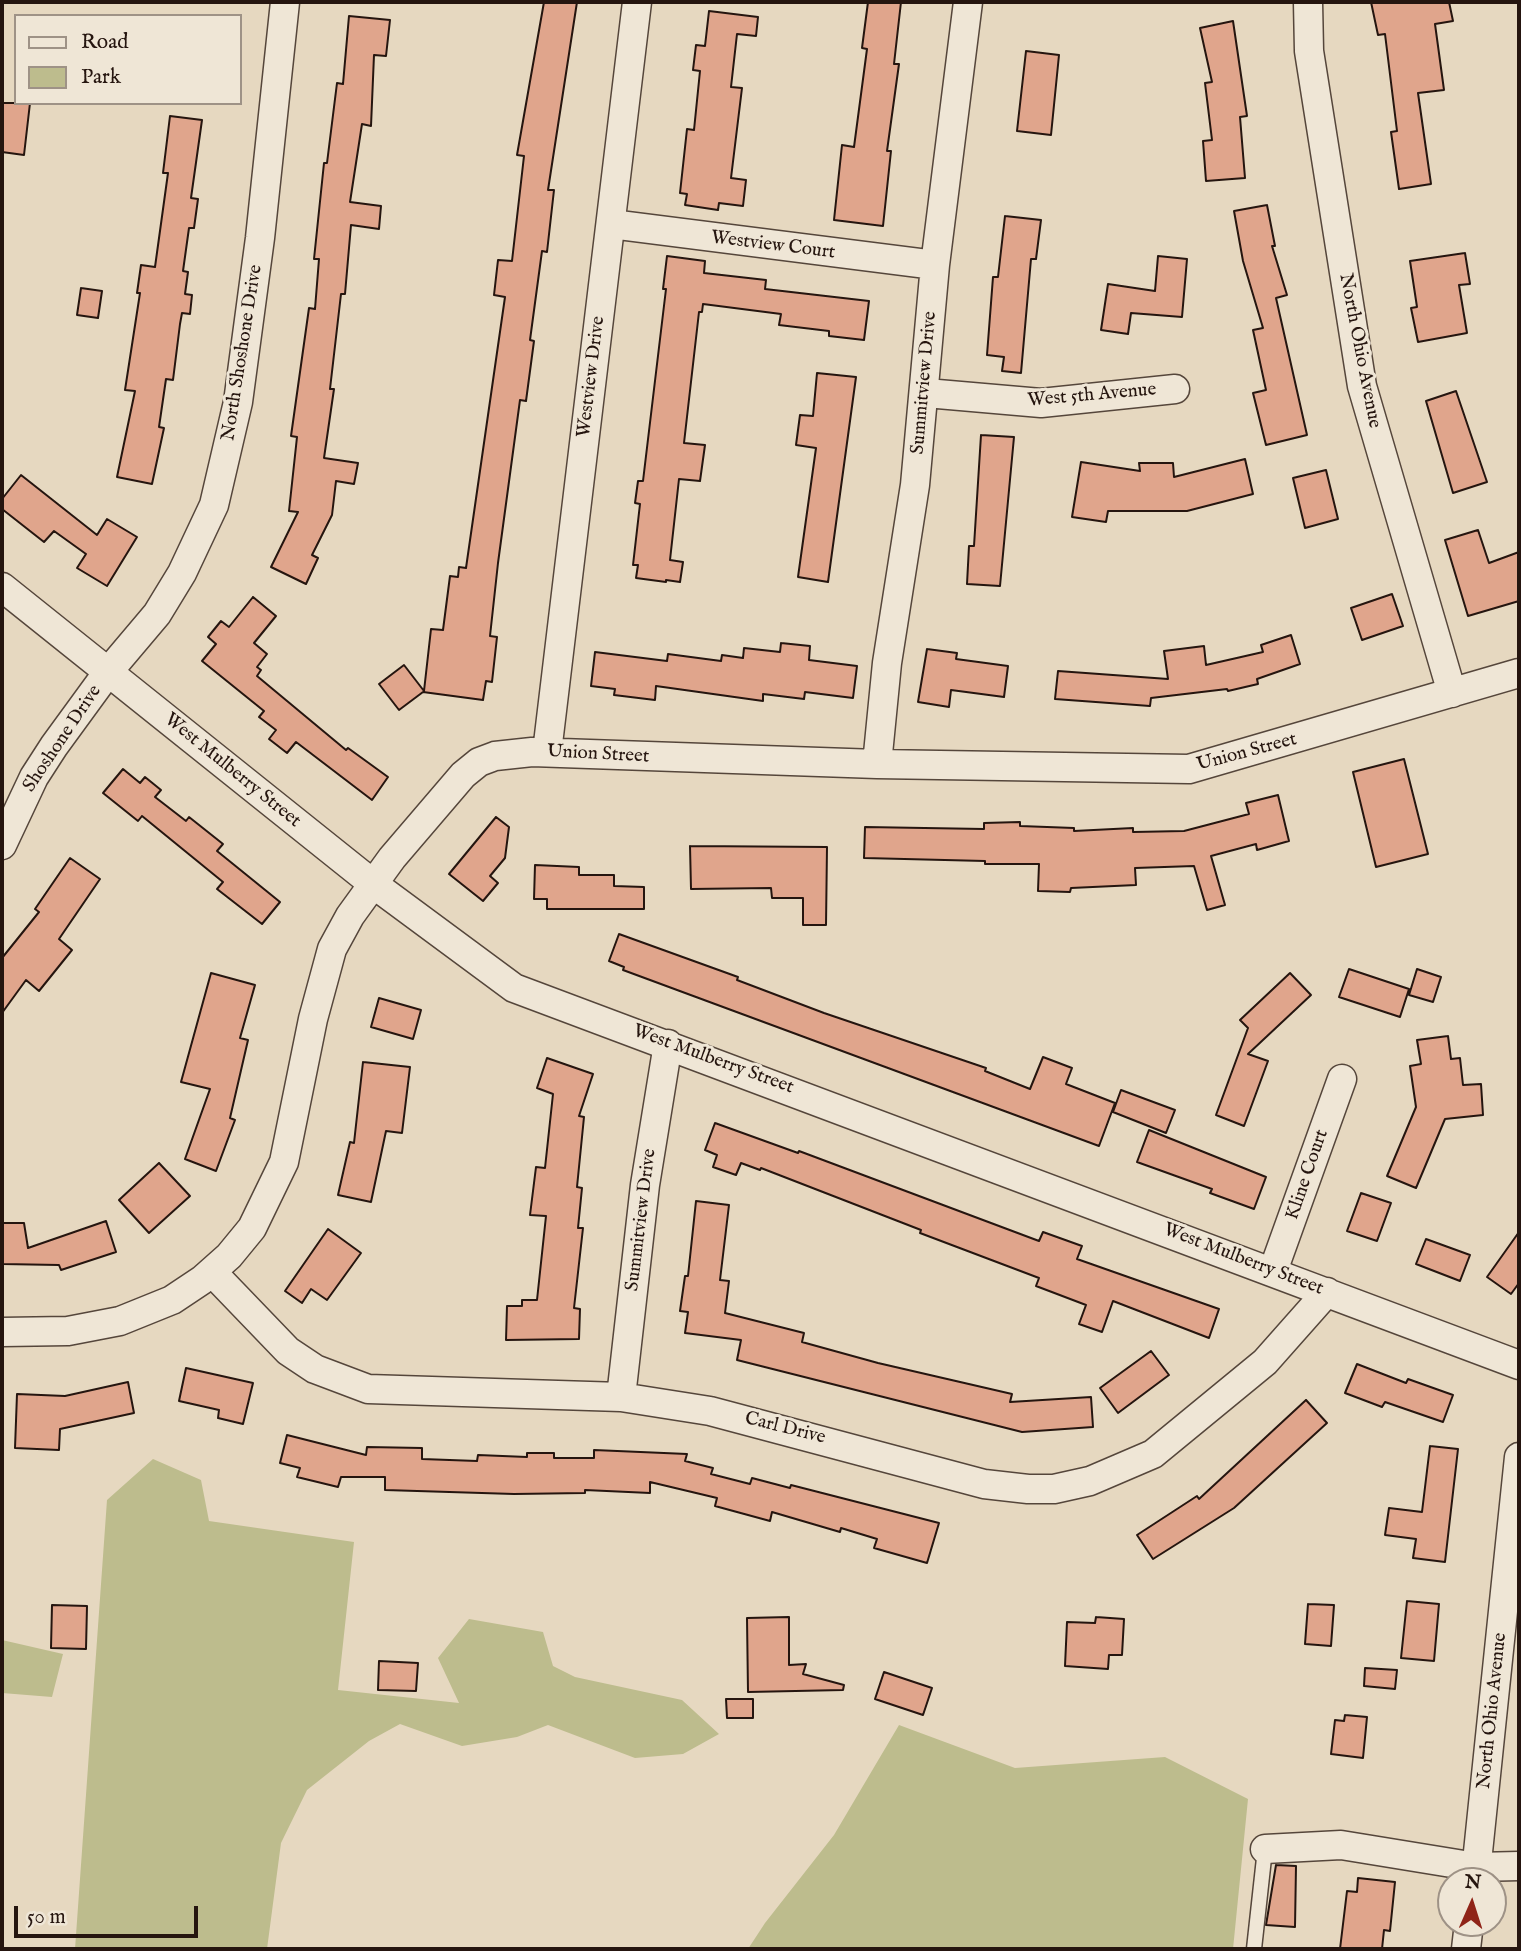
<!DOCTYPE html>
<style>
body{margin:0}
#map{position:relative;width:1521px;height:1951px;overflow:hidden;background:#e6d8c0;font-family:"IM FELL English",serif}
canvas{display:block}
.frame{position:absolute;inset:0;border:4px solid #25150f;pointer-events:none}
.legend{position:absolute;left:14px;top:14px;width:228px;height:91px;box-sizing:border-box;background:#efe6d6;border:2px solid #9e9286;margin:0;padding:9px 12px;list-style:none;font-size:21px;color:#25150f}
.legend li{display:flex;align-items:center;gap:14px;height:35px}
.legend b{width:35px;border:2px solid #9e9286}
.north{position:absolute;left:1437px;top:1867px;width:70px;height:70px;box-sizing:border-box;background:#efe6d6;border:2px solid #9e9286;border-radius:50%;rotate:3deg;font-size:19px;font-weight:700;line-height:28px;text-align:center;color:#25150f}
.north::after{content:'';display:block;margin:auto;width:24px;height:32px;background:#8f2418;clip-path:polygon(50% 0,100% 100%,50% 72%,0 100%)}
.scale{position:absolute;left:14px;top:1906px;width:184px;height:32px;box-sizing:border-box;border:4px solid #25150f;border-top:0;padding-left:9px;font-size:21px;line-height:24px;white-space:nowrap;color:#25150f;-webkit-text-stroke:5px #efe6d6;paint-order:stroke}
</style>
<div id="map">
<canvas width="1521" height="1951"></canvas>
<div class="frame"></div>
<ul class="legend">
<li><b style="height:9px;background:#efe6d6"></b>Road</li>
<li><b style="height:19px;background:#bdbc8d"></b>Park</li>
</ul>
<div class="north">N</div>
<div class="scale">50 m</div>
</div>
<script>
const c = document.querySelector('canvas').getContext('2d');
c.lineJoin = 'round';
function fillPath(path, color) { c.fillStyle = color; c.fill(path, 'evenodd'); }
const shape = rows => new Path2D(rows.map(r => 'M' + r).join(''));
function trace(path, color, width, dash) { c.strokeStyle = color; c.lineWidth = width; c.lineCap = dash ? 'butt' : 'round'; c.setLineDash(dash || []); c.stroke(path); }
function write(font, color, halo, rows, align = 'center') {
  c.font = font + ' "IM FELL English",serif'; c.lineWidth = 6; c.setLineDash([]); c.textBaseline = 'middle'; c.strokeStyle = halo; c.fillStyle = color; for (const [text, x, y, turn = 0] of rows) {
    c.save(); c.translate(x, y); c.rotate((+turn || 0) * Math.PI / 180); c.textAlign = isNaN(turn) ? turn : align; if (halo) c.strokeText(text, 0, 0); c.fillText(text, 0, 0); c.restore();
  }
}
const green = shape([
 [153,1459,201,1480,209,1521,354,1542,338,1690,459,1703,438,1658,469,1619,543,1632,553,1666,575,1677,682,1700,719,1734,683,1754,635,1758,548,1725,517,1737,462,1746,400,1724,369,1741,307,1790,281,1843,267,1949,75,1949,107,1500],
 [2,1640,63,1654,52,1697,2,1693],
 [899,1725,1015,1768,1165,1757,1248,1799,1233,1949,748,1949,765,1923,834,1835]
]);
const building = shape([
 [544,2,577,2,548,190,554,190,547,252,542,251,530,340,534,341,526,401,520,400,498,563,490,636,497,637,492,682,486,681,483,700,423,692,399,710,379,684,404,665,424,691,431,629,443,630,450,576,458,577,459,567,466,568,505,297,494,295,498,260,512,261,524,156,517,155,544,2],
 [868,2,901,2,894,64,899,64,887,151,891,151,883,226,834,220,842,145,854,147,867,49,862,48,868,2],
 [1371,2,1449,2,1453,21,1435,24,1444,90,1418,93,1431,184,1399,189,1391,132,1397,131,1385,34,1378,35,1371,2],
 [709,11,758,17,756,36,737,34,731,87,742,88,731,178,746,180,743,206,719,203,718,210,685,205,687,194,680,193,687,129,694,130,700,71,693,70,696,45,705,46,709,11],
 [349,16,390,20,386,56,374,55,371,126,362,124,350,202,381,206,379,229,351,225,345,294,341,294,330,389,334,389,324,458,358,463,354,484,336,481,332,515,312,555,318,558,306,584,271,567,298,512,289,511,297,437,291,436,309,308,315,309,319,259,314,259,324,163,327,163,337,83,343,84,349,16],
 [1233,21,1247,116,1240,117,1245,178,1206,181,1203,141,1212,140,1205,83,1212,82,1200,28,1233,21],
 [1026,51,1059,55,1051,135,1017,131,1026,51],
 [2,103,30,103,24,155,2,152,2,103],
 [170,116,202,120,191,198,198,199,194,228,189,228,183,271,188,272,185,294,192,295,190,314,182,313,180,324,173,380,166,379,159,427,164,428,152,484,117,477,135,391,125,390,140,293,137,293,141,265,155,267,168,173,163,173,170,116],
 [1267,205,1275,246,1272,246,1287,295,1276,298,1307,435,1266,445,1253,393,1266,390,1253,330,1263,328,1243,261,1234,211,1267,205],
 [1005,216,1041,220,1036,259,1031,259,1021,373,1002,371,1004,357,987,355,993,277,998,277,1005,216],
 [1465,253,1470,284,1459,285,1467,333,1418,342,1411,308,1417,307,1410,261,1465,253],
 [667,256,705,261,704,273,766,280,765,289,869,301,864,340,829,336,829,331,779,325,781,314,703,304,702,312,699,312,684,443,705,445,700,481,679,479,670,560,683,562,680,582,666,580,666,582,636,578,638,565,633,565,640,504,635,503,638,481,643,481,666,289,663,289,667,256],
 [1158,256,1187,259,1182,317,1131,313,1128,334,1101,330,1108,284,1155,291,1158,256],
 [81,288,102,291,98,318,77,315,81,288],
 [817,373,856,377,828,582,798,577,816,448,796,445,800,415,813,416,817,373],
 [1456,391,1487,482,1453,493,1426,401,1456,391],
 [981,435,1014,437,1000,586,967,584,969,546,974,546,981,435],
 [1245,459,1253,494,1187,511,1108,511,1106,522,1072,517,1081,462,1140,471,1139,463,1173,463,1174,477,1245,459],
 [1326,470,1338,519,1305,528,1293,478,1326,470],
 [21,475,97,535,107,519,137,537,107,586,77,568,86,554,54,531,44,542,2,509,2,499,21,475],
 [1478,530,1489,563,1519,552,1519,601,1468,616,1445,540,1478,530],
 [1392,594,1403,626,1362,640,1351,608,1392,594],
 [253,597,276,616,254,643,267,654,257,667,261,670,257,676,346,750,348,748,388,777,372,800,296,742,287,753,269,739,276,730,259,717,264,711,202,661,216,644,208,637,221,621,229,627,253,597],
 [1291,635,1300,664,1257,679,1258,684,1228,691,1227,689,1151,698,1150,706,1055,699,1058,671,1168,679,1164,651,1204,646,1206,665,1263,652,1261,645,1291,635],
 [781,643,810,646,809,660,857,666,853,698,805,692,804,699,763,694,763,701,656,686,655,700,614,695,615,689,591,686,595,652,667,661,668,654,721,661,722,655,743,658,744,648,780,652,781,643],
 [927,649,957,653,956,659,1008,666,1004,697,951,690,949,707,918,702,927,649],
 [1404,759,1428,854,1376,867,1353,772,1404,759],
 [123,769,140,783,145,777,161,790,155,797,186,821,189,817,223,844,217,851,280,902,262,924,217,889,223,882,142,816,138,821,103,793,123,769],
 [1278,795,1289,841,1257,850,1256,844,1211,856,1225,905,1207,910,1194,866,1135,868,1136,885,1071,888,1070,892,1038,891,1039,864,985,864,985,861,864,858,865,827,984,829,984,823,1020,822,1020,826,1074,828,1074,831,1133,828,1133,832,1184,831,1249,814,1246,803,1278,795],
 [496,817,509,827,505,858,490,876,498,883,483,901,449,874,496,817],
 [690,846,827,847,826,925,803,925,803,898,772,898,771,888,691,889,690,846],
 [70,858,100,879,59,939,72,950,39,991,26,980,2,1013,2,958,39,912,35,909,70,858],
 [535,865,579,867,579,875,614,875,614,886,644,887,644,909,547,909,547,899,534,899,535,865],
 [619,934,738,977,737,980,824,1013,986,1068,985,1071,1030,1089,1043,1057,1072,1068,1066,1084,1115,1103,1099,1146,623,970,624,967,609,961,619,934],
 [1349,969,1409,989,1400,1017,1339,997,1349,969],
 [1417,969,1441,977,1433,1002,1409,995,1417,969],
 [211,973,255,985,240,1038,248,1040,230,1118,235,1120,216,1171,185,1159,210,1089,181,1082,211,973],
 [1290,973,1311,995,1248,1054,1268,1061,1244,1126,1216,1115,1248,1028,1240,1020,1290,973],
 [379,998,421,1010,413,1039,371,1027,379,998],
 [1448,1036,1451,1059,1460,1058,1463,1085,1481,1084,1483,1115,1445,1119,1416,1188,1387,1176,1416,1107,1410,1066,1421,1064,1417,1040,1448,1036],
 [547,1058,593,1074,579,1116,584,1117,577,1187,582,1188,578,1228,583,1228,574,1308,580,1309,579,1339,506,1340,507,1306,522,1306,522,1300,537,1300,546,1216,530,1215,536,1167,545,1168,553,1094,537,1088,547,1058],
 [363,1062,410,1067,402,1133,386,1131,371,1202,338,1195,350,1142,354,1143,363,1062],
 [1121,1090,1175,1110,1166,1133,1113,1112,1121,1090],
 [715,1123,798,1153,799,1151,1039,1241,1043,1232,1082,1246,1077,1259,1219,1309,1209,1338,1113,1301,1102,1332,1079,1324,1086,1305,1036,1286,1039,1278,920,1233,921,1230,761,1168,760,1170,741,1163,736,1175,713,1167,717,1155,705,1150,715,1123],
 [1149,1130,1266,1177,1254,1209,1210,1193,1212,1189,1137,1162,1149,1130],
 [159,1163,190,1196,149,1233,119,1200,159,1163],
 [1361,1193,1391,1203,1377,1241,1347,1231,1361,1193],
 [696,1201,729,1205,720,1280,729,1281,725,1313,804,1333,802,1342,878,1363,1012,1394,1010,1402,1091,1397,1093,1427,1022,1432,737,1360,741,1340,685,1333,688,1312,680,1311,685,1276,688,1276,696,1201],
 [106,1221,116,1252,61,1270,59,1265,2,1264,2,1223,24,1223,28,1248,106,1221],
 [328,1229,361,1253,327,1300,311,1289,302,1303,285,1291,328,1229],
 [1519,1232,1519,1283,1511,1294,1487,1277,1519,1232],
 [1426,1239,1470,1255,1460,1281,1416,1264,1426,1239],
 [1151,1351,1169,1375,1118,1413,1100,1388,1151,1351],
 [1357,1364,1406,1383,1408,1379,1453,1395,1443,1422,1385,1402,1382,1407,1345,1393,1357,1364],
 [186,1368,253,1383,243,1424,218,1418,219,1410,179,1401,186,1368],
 [128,1382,134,1413,60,1429,59,1450,15,1448,17,1394,65,1396,128,1382],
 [1306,1400,1327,1423,1234,1508,1153,1559,1137,1535,1197,1496,1199,1499,1306,1400],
 [287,1435,366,1455,367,1447,422,1448,422,1459,477,1461,478,1455,527,1457,527,1453,554,1453,554,1458,594,1458,594,1450,687,1454,685,1461,713,1468,711,1474,750,1484,752,1478,790,1488,791,1485,939,1523,927,1563,874,1548,877,1539,841,1528,840,1532,772,1512,770,1521,715,1506,717,1498,650,1482,650,1493,585,1490,585,1493,514,1494,385,1490,385,1477,341,1477,338,1487,297,1477,300,1468,280,1463,287,1435],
 [1430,1446,1458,1449,1445,1562,1413,1558,1416,1539,1385,1535,1389,1508,1422,1512,1430,1446],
 [1407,1601,1439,1604,1434,1661,1401,1658,1407,1601],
 [1308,1604,1334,1605,1331,1646,1305,1644,1308,1604],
 [52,1605,87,1606,86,1649,51,1648,52,1605],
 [789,1617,789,1665,806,1664,803,1674,844,1685,843,1690,748,1692,747,1618,789,1617],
 [1096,1617,1124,1619,1122,1655,1109,1655,1108,1669,1065,1666,1067,1622,1095,1623,1096,1617],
 [379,1661,418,1663,416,1691,378,1690,379,1661],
 [1365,1668,1397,1670,1395,1689,1364,1686,1365,1668],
 [884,1672,932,1688,923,1715,875,1699,884,1672],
 [726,1699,753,1699,753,1718,727,1718,726,1699],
 [1345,1715,1367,1717,1363,1758,1331,1754,1335,1720,1344,1721,1345,1715],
 [1276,1865,1296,1866,1295,1927,1266,1925,1276,1865],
 [1358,1878,1395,1882,1390,1931,1384,1930,1382,1949,1340,1949,1347,1891,1357,1892,1358,1878]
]);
const service = shape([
 [1254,1949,1265,1849]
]);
const minor = shape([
 [1308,2,1309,51,1362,386,1452,693],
 [611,224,935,265],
 [926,393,1041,403,1175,389],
 [2,587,372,883,514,988,1519,1365],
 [547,752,637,2],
 [877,764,887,663,915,485,935,265,968,2],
 [2,845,34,777,54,746,108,672,157,614,182,573,214,505,238,402,260,238,285,2],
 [1273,1271,1342,1079],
 [212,1272,288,1351,315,1369,368,1389,621,1397,710,1411,984,1484,1028,1489,1054,1489,1090,1481,1153,1454,1265,1362,1327,1292],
 [2,1332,68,1331,120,1321,172,1300,202,1280,229,1256,252,1228,284,1162,313,1019,332,949,350,916,392,858,463,775,479,762,495,756,532,752,877,764,1189,769,1519,673],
 [621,1397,645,1185,668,1044],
 [1265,1849,1341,1845,1476,1867,1519,1866],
 [1475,1881,1519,1457],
 [1466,1949,1469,1923]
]);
const streetNames = [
 ["Westview Court",773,246,7],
 ["North Ohio Avenue",1359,351,79],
 ["North Shoshone Drive",243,353,-81],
 ["Westview Drive",592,377,-83],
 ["Summitview Drive",925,383,-85],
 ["West 5th Avenue",1092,396,-5],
 ["Shoshone Drive",63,739,-56],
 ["Union Street",1247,753,-15],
 ["Union Street",598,755,3],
 ["West Mulberry Street",232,771,39],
 ["West Mulberry Street",713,1060,20],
 ["Kline Court",1308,1175,-71],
 ["Summitview Drive",642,1220,-83],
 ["West Mulberry Street",1243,1260,21],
 ["Carl Drive",785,1429,14],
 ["North Ohio Avenue",1493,1711,-84]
];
fillPath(green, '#bdbc8d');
fillPath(building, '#e0a58c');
trace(building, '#25150f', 2);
trace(service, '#55463b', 17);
trace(minor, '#55463b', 31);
trace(service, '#efe6d6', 14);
trace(minor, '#efe6d6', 28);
write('19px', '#25150f', '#efe6d6', streetNames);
</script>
